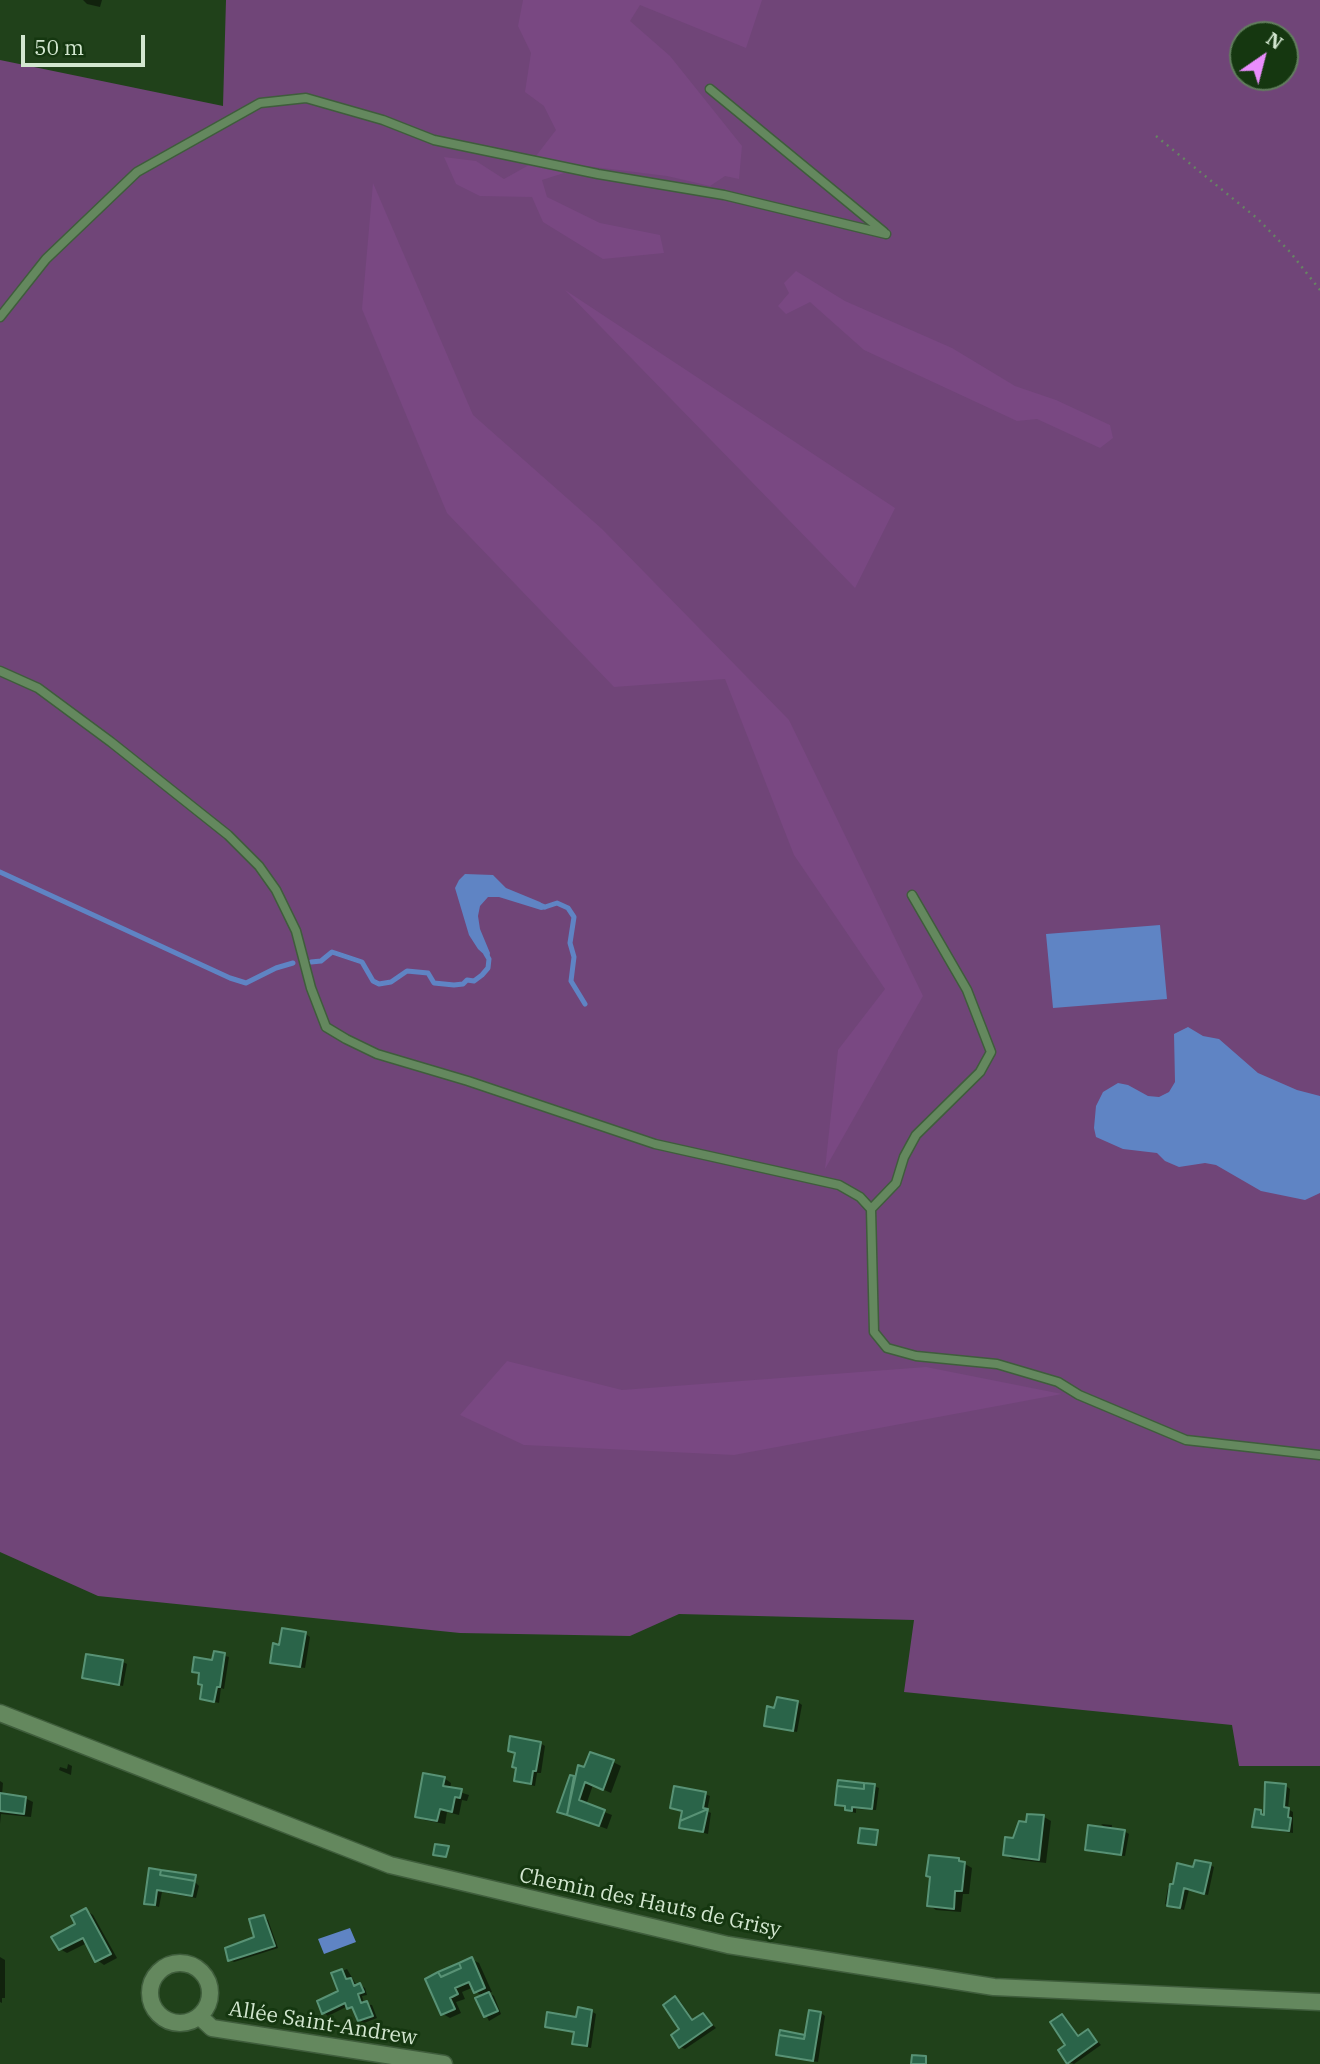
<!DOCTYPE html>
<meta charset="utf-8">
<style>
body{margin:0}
#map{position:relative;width:1320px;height:2064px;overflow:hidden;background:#20411a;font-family:"IBM Plex Serif",serif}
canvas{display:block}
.north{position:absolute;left:1229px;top:21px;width:70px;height:70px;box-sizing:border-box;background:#153710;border:2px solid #617d5d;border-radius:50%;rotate:35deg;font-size:19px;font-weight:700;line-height:28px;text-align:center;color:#d3e7d0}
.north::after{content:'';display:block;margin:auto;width:24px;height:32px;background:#ea8dfc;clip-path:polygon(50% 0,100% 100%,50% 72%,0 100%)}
.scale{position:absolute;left:21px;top:35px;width:124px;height:32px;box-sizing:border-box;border:4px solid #d3e7d0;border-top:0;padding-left:9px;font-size:21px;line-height:24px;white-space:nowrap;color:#d3e7d0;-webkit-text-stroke:5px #153710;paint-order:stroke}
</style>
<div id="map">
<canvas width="1320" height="2064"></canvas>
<div class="north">N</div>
<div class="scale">50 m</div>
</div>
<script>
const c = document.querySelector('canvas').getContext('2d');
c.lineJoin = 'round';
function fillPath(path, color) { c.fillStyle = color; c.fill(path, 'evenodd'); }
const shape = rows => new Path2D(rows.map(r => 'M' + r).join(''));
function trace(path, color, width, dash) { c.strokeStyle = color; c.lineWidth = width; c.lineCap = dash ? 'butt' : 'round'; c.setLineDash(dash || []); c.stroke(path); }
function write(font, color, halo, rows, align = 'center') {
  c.font = font + ' "IBM Plex Serif",serif'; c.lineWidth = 6; c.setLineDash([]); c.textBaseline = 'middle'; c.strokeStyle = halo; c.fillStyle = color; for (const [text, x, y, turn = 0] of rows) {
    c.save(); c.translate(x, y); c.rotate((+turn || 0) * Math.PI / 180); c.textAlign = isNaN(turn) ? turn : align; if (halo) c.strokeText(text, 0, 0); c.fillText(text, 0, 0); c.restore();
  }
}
const green = shape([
 [226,0,1320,0,1320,1766,1239,1766,1232,1725,904,1692,914,1620,679,1614,630,1636,460,1633,98,1596,0,1552,0,60,223,106],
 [1243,35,1285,35,1285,77,1243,77]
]);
const forest = shape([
 [523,0,762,0,746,48,640,5,630,21,670,56,742,146,739,179,725,176,710,186,667,176,586,166,542,180,547,197,600,223,660,235,664,253,603,259,543,222,532,197,480,196,456,184,444,157,476,161,504,179,529,165,556,130,544,106,525,92,531,53,518,26],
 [373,183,473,415,602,529,789,720,923,996,825,1169,838,1050,885,989,794,855,725,679,614,687,447,513,362,309],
 [796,271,845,301,952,348,1015,386,1056,400,1110,425,1113,438,1100,448,1037,419,1017,421,864,350,810,302,786,314,778,306,789,293,784,283],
 [565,290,895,508,855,588],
 [507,1361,622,1390,926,1367,1062,1394,734,1455,524,1445,460,1415]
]);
const water = shape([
 [465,874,493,875,506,888,540,902,547,909,541,910,499,897,488,897,480,906,478,916,480,929,490,953,489,959,478,949,469,935,455,888,459,880],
 [1160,925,1167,999,1053,1008,1046,934],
 [1188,1027,1203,1036,1219,1039,1258,1073,1297,1090,1320,1096,1320,1193,1305,1200,1261,1191,1216,1165,1205,1163,1179,1167,1165,1161,1157,1153,1123,1149,1096,1137,1094,1128,1096,1106,1103,1092,1118,1083,1128,1085,1148,1096,1159,1097,1169,1092,1175,1082,1174,1034],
 [350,1928,356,1942,324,1954,318,1939]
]);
const shadow = shape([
 [83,0,102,0,100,7,87,4],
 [306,1634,310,1637,305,1668,272,1662],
 [215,1653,229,1657,224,1689,221,1688,219,1703,201,1698,204,1685,201,1674,194,1671,214,1662],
 [123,1662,127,1664,123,1686,83,1677],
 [798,1702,802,1705,797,1732,766,1725,776,1710],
 [540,1743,545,1746,541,1773,537,1773,535,1786,521,1783,516,1780,516,1754,509,1751],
 [613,1762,621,1766,611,1793,593,1785,586,1805,612,1815,607,1829,559,1811,571,1777,576,1780],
 [68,1764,72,1766,71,1775,59,1770,60,1767,67,1769],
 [444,1778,451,1783,450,1789,469,1795,467,1801,462,1800,459,1815,447,1812,445,1824,424,1820,417,1816],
 [0,1781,3,1783,2,1795,25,1798,33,1802,31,1817,1,1814,0,1824],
 [874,1786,879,1788,876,1810,856,1809,856,1813,851,1812,847,1807,837,1804],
 [1286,1786,1290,1789,1288,1809,1293,1812,1293,1833,1259,1828,1254,1826,1261,1812,1266,1815],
 [705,1794,710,1796,707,1811,711,1813,708,1834,681,1827,683,1811,672,1807],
 [1044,1817,1051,1821,1046,1863,1012,1859,1005,1854,1028,1824],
 [1101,1824,1112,1825,1111,1837,1124,1831,1129,1834,1125,1856,1091,1852,1086,1849,1107,1829],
 [958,1860,972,1868,969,1894,963,1894,961,1912,936,1910,929,1905],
 [1210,1865,1214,1867,1208,1895,1189,1890,1184,1910,1165,1904,1168,1887,1171,1888,1194,1869],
 [151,1870,197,1878,196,1880,165,1874,165,1878,196,1883,199,1886,196,1898,162,1892,159,1907,146,1903],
 [86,1910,93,1915,117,1958,104,1965,97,1960,87,1943,67,1953,60,1949],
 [264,1917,268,1920,278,1948,234,1962,230,1960,256,1938],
 [0,1957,5,1960,5,1998,2,1998,2,2003,0,2002],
 [471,1959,479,1963,492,1992,489,1993,494,1996,501,2014,489,2021,478,1999,483,1996,476,1992,474,1987,462,1992,465,1999,456,2002,461,2013,450,2018,443,2014,427,1979],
 [347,1969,357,1986,360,1985,365,1988,367,1995,362,1996,364,2004,372,2005,377,2018,364,2023,359,2020,355,2010,348,2006,328,2016,324,2013,340,1992,334,1974],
 [675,1998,680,2001,694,2021,703,2015,716,2028,685,2049,680,2047,682,2030],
 [591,2011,596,2014,591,2048,574,2044,575,2033,547,2026,577,2019],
 [821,2013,825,2016,818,2062,778,2054,807,2037],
 [1062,2016,1067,2019,1080,2037,1088,2031,1101,2045,1074,2064,1068,2062]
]);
const stream = shape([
 [0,872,230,978,246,983,276,968,293,963],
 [540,905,545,907,557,903,568,908,574,917,570,943,574,957,571,981,585,1004],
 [311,962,321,961,332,952,362,962,373,981,379,984,391,982,407,971,428,973,434,983,454,985,463,984,467,980,474,981,482,975,488,968,489,959,486,954]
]);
const building = shape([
 [282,1628,306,1632,300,1667,270,1663,273,1643,279,1645,282,1628],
 [214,1651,225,1653,220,1687,217,1687,214,1702,200,1699,202,1685,198,1684,199,1673,192,1672,194,1657,212,1660,214,1651],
 [86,1654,123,1660,119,1685,82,1678,86,1654],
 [777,1697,798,1701,793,1731,764,1726,767,1706,774,1708,777,1697],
 [510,1736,541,1742,536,1771,533,1771,531,1784,514,1781,516,1768,512,1767,515,1753,508,1751,510,1736],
 [590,1752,614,1760,603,1790,585,1782,579,1800,605,1810,599,1826,567,1815,578,1765,584,1767,590,1752],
 [423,1773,445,1777,443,1786,462,1789,460,1798,455,1797,452,1812,440,1809,437,1821,415,1817,423,1773],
 [570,1775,574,1776,567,1815,557,1812,570,1775],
 [838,1780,864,1783,864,1789,837,1786,838,1780],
 [1265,1782,1286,1784,1284,1807,1289,1808,1288,1817,1291,1818,1289,1831,1252,1827,1255,1809,1261,1810,1261,1814,1264,1815,1265,1782],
 [864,1783,875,1784,872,1809,852,1807,852,1811,845,1810,845,1806,835,1805,837,1786,864,1789,864,1783],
 [674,1786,706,1792,703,1808,708,1809,680,1821,682,1811,670,1808,674,1786],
 [0,1793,26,1797,24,1814,0,1811,0,1793],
 [708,1809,703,1832,679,1828,680,1821,708,1809],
 [1027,1814,1044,1815,1039,1860,1003,1855,1005,1837,1013,1838,1019,1821,1026,1822,1027,1814],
 [1088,1825,1125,1830,1121,1855,1085,1850,1088,1825],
 [860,1828,878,1830,876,1845,858,1843,860,1828],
 [435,1844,449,1846,446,1857,433,1855,435,1844],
 [929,1855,959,1858,959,1861,965,1862,962,1891,955,1891,954,1909,927,1906,930,1877,926,1876,929,1855],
 [1195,1860,1211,1863,1204,1894,1184,1888,1180,1908,1167,1906,1170,1884,1173,1884,1177,1863,1193,1867,1195,1860],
 [149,1868,161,1870,160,1875,195,1881,192,1896,157,1890,155,1905,144,1904,149,1868],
 [161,1870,196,1875,195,1881,160,1875,161,1870],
 [86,1908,111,1954,95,1962,83,1938,59,1950,51,1937,75,1924,71,1916,86,1908],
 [264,1915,275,1946,228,1961,225,1948,254,1937,249,1919,264,1915],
 [472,1957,485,1988,474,1993,469,1982,455,1988,458,1994,450,1998,455,2009,441,2015,425,1979,438,1972,441,1977,461,1968,459,1963,472,1957],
 [459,1963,461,1968,441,1977,438,1972,459,1963],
 [342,1969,346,1979,351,1978,354,1986,360,1983,364,1992,358,1994,361,2003,367,2001,373,2016,358,2021,352,2007,347,2009,345,2003,322,2014,317,2001,338,1991,331,1973,342,1969],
 [489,1992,498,2011,484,2017,475,1998,489,1992],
 [675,1996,692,2020,703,2013,712,2025,679,2048,671,2035,679,2029,663,2005,675,1996],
 [578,2007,592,2010,587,2046,572,2044,574,2032,545,2027,547,2012,576,2017,578,2007],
 [809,2010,821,2012,813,2061,776,2055,779,2035,804,2039,809,2010],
 [1062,2014,1078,2036,1088,2029,1097,2042,1067,2064,1058,2050,1065,2045,1050,2022,1062,2014],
 [780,2030,805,2035,804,2039,779,2035,780,2030],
 [912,2055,926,2056,926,2064,911,2064,912,2055]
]);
const path = shape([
 [1156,136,1258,219,1290,252,1320,290]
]);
const service = shape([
 [710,89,884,232],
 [0,317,46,259,137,172,260,103,306,98,383,120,434,140,598,174,724,195,886,234],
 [0,671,38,688,111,742,228,835,259,866,276,890,296,931,311,988,326,1027,346,1039,377,1054,468,1081,655,1144,839,1185,860,1197,871,1209,874,1332,887,1348,916,1356,997,1364,1058,1382,1079,1395,1186,1440,1320,1455],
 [871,1209,896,1183,904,1157,916,1135,980,1072,991,1052,967,990,912,895]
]);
const minor = shape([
 [0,1713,390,1865,728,1945,994,1987,1320,2002],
 '150 1993a30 30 0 1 1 60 0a30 30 0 1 1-60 0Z',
 [199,2016,212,2028,444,2064]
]);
const streetNames = [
 ["Chemin des Hauts de Grisy",650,1903,12],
 ["Allée Saint-Andrew",323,2024,9]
];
fillPath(green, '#704578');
fillPath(forest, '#794882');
fillPath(water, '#5f84c4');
fillPath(shadow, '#0007');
trace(stream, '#5f84c4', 5);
fillPath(building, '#2a6449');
trace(building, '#589275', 2);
trace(service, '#3f5d3c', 11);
trace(minor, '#3f5d3c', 19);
trace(path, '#678363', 2.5, [2, 5]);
trace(service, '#64885e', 8);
trace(minor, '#64885e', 16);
write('21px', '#d3e7d0', '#153710', streetNames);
</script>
